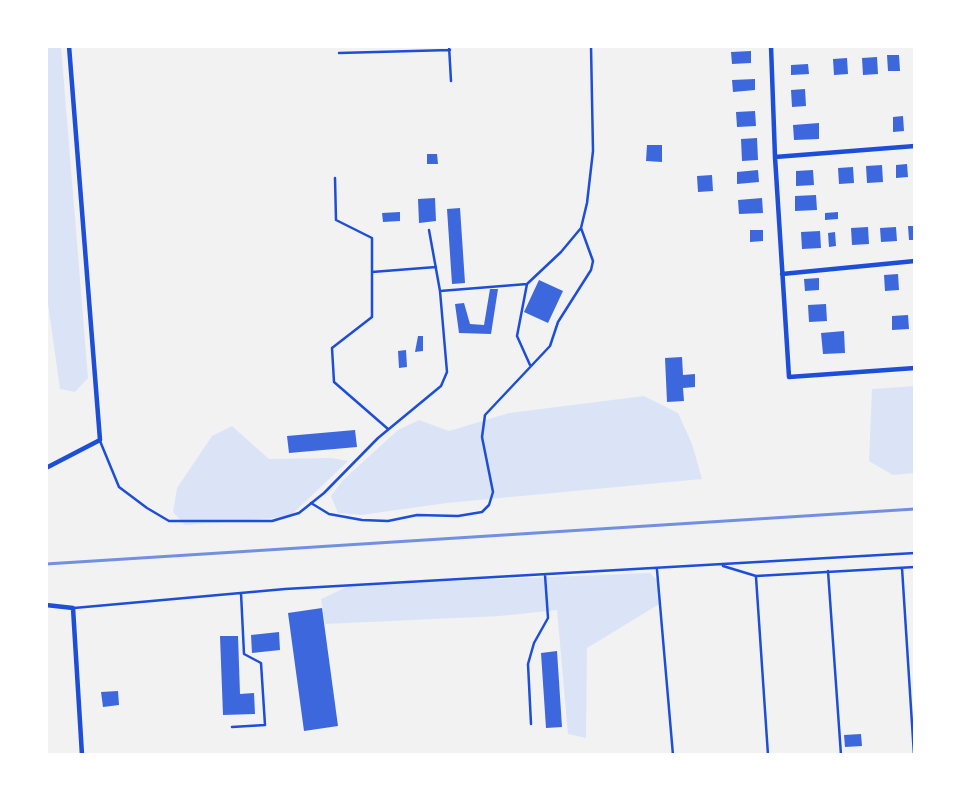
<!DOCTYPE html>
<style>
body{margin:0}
#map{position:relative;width:961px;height:801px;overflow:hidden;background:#f2f2f2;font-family:"Noto Serif",serif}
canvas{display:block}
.frame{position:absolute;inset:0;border:48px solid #fff;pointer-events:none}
</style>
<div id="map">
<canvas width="961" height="801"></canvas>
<div class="frame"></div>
</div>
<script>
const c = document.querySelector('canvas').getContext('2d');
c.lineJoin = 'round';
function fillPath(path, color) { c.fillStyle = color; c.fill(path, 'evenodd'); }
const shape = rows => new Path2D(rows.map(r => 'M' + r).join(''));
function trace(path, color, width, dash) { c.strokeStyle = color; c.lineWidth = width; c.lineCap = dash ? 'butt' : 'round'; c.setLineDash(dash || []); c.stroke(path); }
const green = shape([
 [46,46,61,46,88,378,75,392,60,389,46,290],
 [915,386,915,473,893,475,869,461,872,389],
 [644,396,678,413,692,444,702,479,447,503,361,515,338,513,331,496,343,480,398,430,419,420,449,431,509,413],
 [232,426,269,459,332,458,348,461,289,517,185,525,173,512,177,488,212,436],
 [650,573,659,582,661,603,587,648,586,738,568,734,557,610,500,616,325,624,321,599,351,585]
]);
const building = shape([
 [751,51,751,63,732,64,731,52],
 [887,55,899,55,900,71,888,71],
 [877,57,878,74,863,75,862,58],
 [847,58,848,74,834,75,833,59],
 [808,64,809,74,791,75,791,65],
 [755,79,755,90,733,92,732,80],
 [805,89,806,106,792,107,791,90],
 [755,111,756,126,737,127,736,112],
 [903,116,904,131,893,132,893,117],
 [819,123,819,139,794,140,793,125],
 [757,138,758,160,742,161,741,139],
 [647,145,662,145,662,162,646,161],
 [427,154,437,154,438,164,427,164],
 [907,164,908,177,896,178,896,165],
 [882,165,883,182,867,183,866,166],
 [853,167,854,183,839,184,838,168],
 [758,170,759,182,737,184,737,172],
 [813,170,814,185,796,186,796,171],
 [712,175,713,191,698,192,697,176],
 [816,195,817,210,795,211,795,196],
 [435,198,436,221,419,223,418,199],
 [762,198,763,213,739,214,738,200],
 [460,208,465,283,452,284,447,209],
 [400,212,400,221,383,222,382,213],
 [838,212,838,219,825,220,825,213],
 [908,226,915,226,915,240,909,240],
 [868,227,869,244,852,245,851,228],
 [896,227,897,241,881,242,880,228],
 [750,230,763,230,763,241,750,242],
 [820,231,821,248,802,249,801,232],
 [835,232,836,246,829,247,828,233],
 [898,274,899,290,885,291,884,275],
 [819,278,819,290,805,291,804,279],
 [539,280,563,291,548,323,524,312],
 [490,289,498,289,491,334,459,333,455,304,464,303,470,324,484,325],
 [826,304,827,321,809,322,808,305],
 [908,315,909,329,892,330,892,316],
 [844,331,845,353,823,354,821,333],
 [418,336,423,336,423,351,415,352],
 [406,350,407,367,399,368,398,351],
 [682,357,683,375,695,374,695,387,683,388,684,401,667,402,665,358],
 [355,430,357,447,289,453,287,436],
 [322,608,338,726,304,731,288,613],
 [279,632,280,650,252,653,251,635],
 [220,636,238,636,240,694,254,693,255,714,223,715],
 [557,651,562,727,546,728,541,653],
 [118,691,119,705,103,707,101,692],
 [861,734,862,746,845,747,844,735]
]);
const service = shape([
 [449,46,451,81],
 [339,53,450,50],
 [335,178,336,220,372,238,372,317,332,348,334,382,388,429],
 [372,272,436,267],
 [527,284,517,336,530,365],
 [440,291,527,284,561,252,581,228,587,203,593,151,591,46],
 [100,441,119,487,147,508,169,521,272,521,299,513,324,493,378,438,441,386,447,372,440,291,429,230],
 [311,503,329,514,362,520,388,521,417,515,458,516,482,512,489,505,493,492,482,437,485,415,550,346,558,322,591,270,593,261,581,228],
 [723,566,756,576,915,567],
 [902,568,914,755],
 [657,570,673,755],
 [828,571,841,755],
 [756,577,768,755],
 [74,608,285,589,915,553],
 [531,724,528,664,534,643,548,618,545,575],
 [232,727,265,725,261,663,244,654,241,593]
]);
const minor = shape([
 [771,46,775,157,789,377,915,368],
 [775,157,915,146],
 [782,274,915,261],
 [46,468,100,440,69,46],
 [46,605,73,608,82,755]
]);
const rail = shape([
 [46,564,915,509]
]);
fillPath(green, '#dbe4f7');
fillPath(building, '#3d67dc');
trace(service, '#1d4ed8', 2.5);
trace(minor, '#1d4ed8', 4.5);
trace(rail, '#7290e2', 3);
</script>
